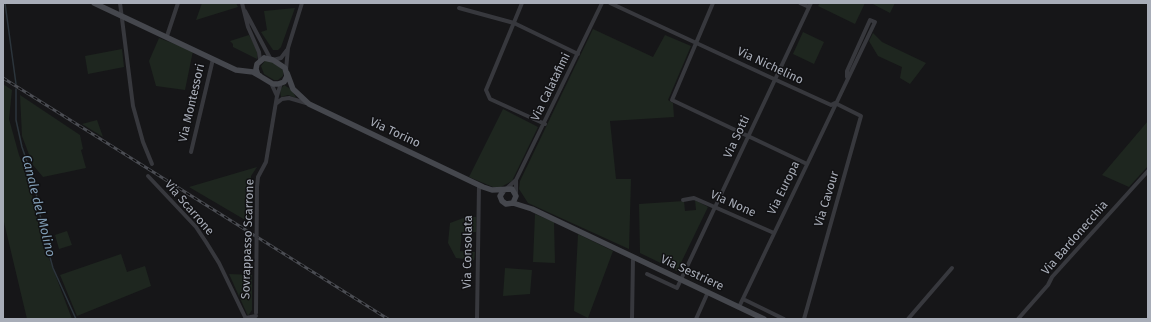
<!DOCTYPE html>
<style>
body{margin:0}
#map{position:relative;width:1151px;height:322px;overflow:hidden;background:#161618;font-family:"Fira Sans",sans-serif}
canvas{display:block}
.frame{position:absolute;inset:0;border:4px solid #a8adb8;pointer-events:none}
</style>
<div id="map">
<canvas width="1151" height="322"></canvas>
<div class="frame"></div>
</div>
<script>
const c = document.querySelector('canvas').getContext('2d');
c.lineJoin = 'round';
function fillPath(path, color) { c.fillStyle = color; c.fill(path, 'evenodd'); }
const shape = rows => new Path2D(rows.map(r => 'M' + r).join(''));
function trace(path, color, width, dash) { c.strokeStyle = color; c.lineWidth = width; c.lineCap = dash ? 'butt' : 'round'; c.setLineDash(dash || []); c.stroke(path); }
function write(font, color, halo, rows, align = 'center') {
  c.font = font + ' "Fira Sans",sans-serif'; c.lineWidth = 3; c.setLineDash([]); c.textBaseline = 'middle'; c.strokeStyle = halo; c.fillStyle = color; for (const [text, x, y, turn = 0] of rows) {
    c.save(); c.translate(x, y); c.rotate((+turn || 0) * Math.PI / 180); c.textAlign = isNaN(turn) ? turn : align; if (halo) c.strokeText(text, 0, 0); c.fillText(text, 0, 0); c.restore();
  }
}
const green = shape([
 [202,3,236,3,238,7,196,20],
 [820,3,865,3,855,24,818,6],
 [871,3,895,3,890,13],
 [295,8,281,47,278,50,273,50,261,32,267,30,264,11],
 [593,29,653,57,665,35,691,46,668,100,673,103,674,117,610,121,616,179,631,179,629,249,528,203,519,189,520,181],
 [803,32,824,42,814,64,793,54],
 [873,33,882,42,926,63,910,84,900,78,902,67,878,56,869,41],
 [249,35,257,50,257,59,233,47,233,44,230,41],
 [159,38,193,51,185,90,156,86,149,61],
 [122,49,124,67,88,74,85,56],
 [265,61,271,61,283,70,283,76,278,80,274,80,264,74,261,66],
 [3,84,12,90,9,119,19,155,29,180,42,240,72,319,27,319,3,218],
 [284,85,292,90,296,98,288,95,281,97,280,90],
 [20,95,80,135,83,149,81,150,86,168,43,177,33,165,22,136],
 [503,109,538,127,512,181,501,187,493,187,469,177],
 [97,120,103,137,82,124],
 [1148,121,1148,166,1129,187,1102,175],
 [257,167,251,176,252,224,189,187],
 [695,200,708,207,677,271,640,253,639,204,684,201,685,211,696,210],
 [535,214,554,222,555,263,533,262],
 [466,217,476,217,476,232,462,232,460,251,475,252,474,260,456,258,448,243,450,223],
 [67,231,72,245,59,249,55,235],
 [578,234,613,251,588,318,574,311],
 [121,254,127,272,145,266,151,286,77,316,60,275],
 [505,268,532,270,530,294,503,296],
 [229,274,252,275,252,310,248,316]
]);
const stream = shape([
 [5,3,16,84],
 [16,89,16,120,22,147,34,182,44,236,53,268,76,319]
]);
const street = shape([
 [120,3,133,106,143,142,152,164],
 [242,3,248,27,259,52,260,60],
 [522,3,486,90,490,99,545,124],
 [610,3,774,79,831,105,835,103,861,116,804,319],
 [713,3,672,100,807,164],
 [800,3,809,7],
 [459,8,514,23,578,54],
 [245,11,270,58],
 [167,36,178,3],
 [273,60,281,58,287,50],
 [286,70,288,48,302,3],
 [271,83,277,96],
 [277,103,282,99,289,98,306,103],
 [191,152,213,59],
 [148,176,196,227,206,242,219,263,246,319],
 [257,187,258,177,266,162,277,96,281,83],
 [506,189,516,180,602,3],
 [516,193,516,180],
 [683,200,694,198,774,233],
 [647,274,677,288,811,3],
 [743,299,784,319],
 [739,307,875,22,870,20,847,71,847,77],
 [246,318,256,316],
 [477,319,479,185],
 [632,319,633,258],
 [696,319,708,292],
 [908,319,952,268],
 [1018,319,1048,285,1052,277,1148,171]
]);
const secondary = shape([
 [94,3,236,70,253,72,260,76],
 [264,58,273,60,285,68,287,76,284,82,278,84,273,84,258,75,256,69,257,64,264,58],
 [287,73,293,89,309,104,483,187,492,190,512,189,516,196,513,203,506,204,502,201,500,196,504,190],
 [513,203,532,209,764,319]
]);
const rail = shape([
 [3,78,388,319]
]);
const streetBridge = shape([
 [256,313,257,187]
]);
const streetNames = [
 ["Via Nichelino",770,66,25],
 ["Via Calatafimi",551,87,-64],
 ["Via Montessori",192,103,-77],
 ["Via Torino",395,133,25],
 ["Via Sotti",737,137,-65],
 ["Via Europa",784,188,-64],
 ["Via Cavour",827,199,-73],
 ["Via None",733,204,24],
 ["Via Scarrone",189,208,49],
 ["Via Bardonecchia",1075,238,-49],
 ["Sovrappasso Scarrone",248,239,-88],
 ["Via Consolata",468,252,-89],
 ["Via Sestriere",692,273,25]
];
const waterNames = [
 ["Canale del Molino",38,206,76]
];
fillPath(green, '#1e261f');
trace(stream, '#2c353c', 1.5);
trace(street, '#37383d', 4);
trace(secondary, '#45474d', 5.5);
trace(rail, '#4a4c52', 3);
trace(rail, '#111113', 1.5, [4.5]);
trace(streetBridge, '#37383d', 4);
write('12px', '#a8adb8', '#111113', streetNames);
write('italic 13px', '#7f9bb3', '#111113', waterNames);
</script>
